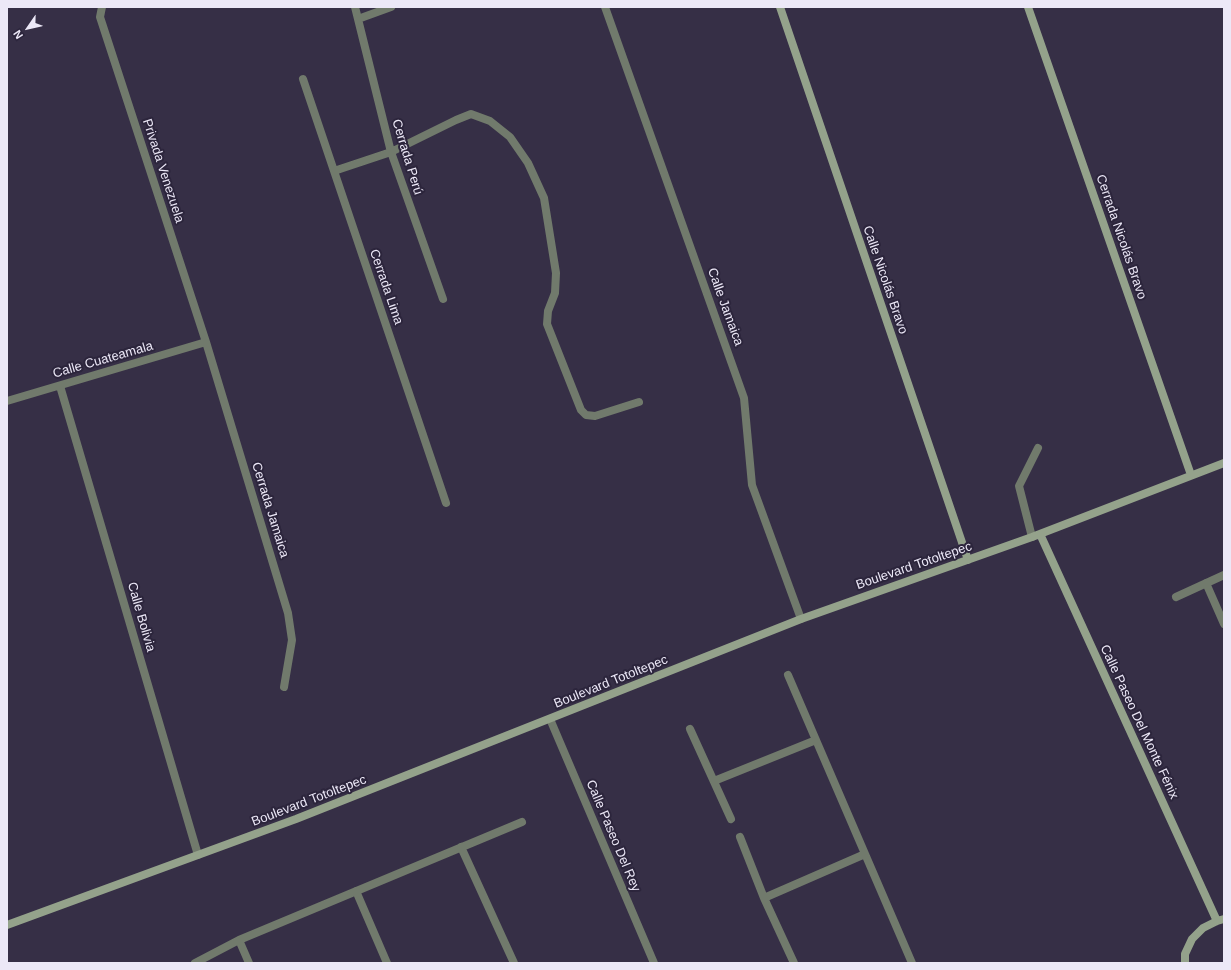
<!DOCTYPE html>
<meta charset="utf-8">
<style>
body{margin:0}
#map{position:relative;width:1231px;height:970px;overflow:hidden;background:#362f46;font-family:Helvetica,sans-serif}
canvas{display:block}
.frame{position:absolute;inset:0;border:8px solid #ece8f7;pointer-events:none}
.north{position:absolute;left:8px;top:8px;width:40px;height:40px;-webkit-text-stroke:3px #2c253c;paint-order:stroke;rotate:236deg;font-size:11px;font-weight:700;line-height:16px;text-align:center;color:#ece8f7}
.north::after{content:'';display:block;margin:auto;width:14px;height:18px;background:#ece8f7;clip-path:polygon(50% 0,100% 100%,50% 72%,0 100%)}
</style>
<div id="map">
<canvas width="1231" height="970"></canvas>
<div class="frame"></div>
<div class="north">N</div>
</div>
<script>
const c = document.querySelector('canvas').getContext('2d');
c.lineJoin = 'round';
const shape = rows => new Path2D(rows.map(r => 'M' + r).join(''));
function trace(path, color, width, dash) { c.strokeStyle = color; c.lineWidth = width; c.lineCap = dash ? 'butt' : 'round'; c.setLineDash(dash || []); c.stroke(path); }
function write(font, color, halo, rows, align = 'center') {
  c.font = font + ' Helvetica,sans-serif'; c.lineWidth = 4; c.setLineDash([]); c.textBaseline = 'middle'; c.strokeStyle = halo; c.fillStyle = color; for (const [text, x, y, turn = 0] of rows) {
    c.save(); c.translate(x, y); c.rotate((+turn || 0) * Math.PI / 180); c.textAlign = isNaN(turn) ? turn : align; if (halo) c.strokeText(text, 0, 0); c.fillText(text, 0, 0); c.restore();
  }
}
const street = shape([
 [102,7,100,17,206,342,288,613,292,640,284,687],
 [355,7,391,152,443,299],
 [605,7,744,398,752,485,801,619],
 [358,19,391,7],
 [303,79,446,503],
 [334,171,391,152,456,120,471,114,490,121,510,137,528,163,544,198,556,273,555,293,548,311,547,324,581,410,586,415,595,416,639,402],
 [60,386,198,855],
 [7,401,206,342],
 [1032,537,1019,486,1038,448],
 [1206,583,1224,624],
 [1176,597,1224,575],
 [788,675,912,963],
 [550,719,654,963],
 [690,729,731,819],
 [714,781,816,740],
 [740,837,764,898,794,963],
 [461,847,514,963],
 [356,891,387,963],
 [764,898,865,854],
 [239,940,249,963],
 [195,963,239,940,522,822]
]);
const secondary = shape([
 [780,7,968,560],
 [1028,7,1191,475],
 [1040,534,1217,921],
 [7,925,296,819,801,619,1032,537,1224,463],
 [1185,963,1185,954,1192,939,1203,928,1217,921,1224,919]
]);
const streetNames = [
 ["Cerrada Perú",407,157,73],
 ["Privada Venezuela",163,171,72],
 ["Cerrada Nicolás Bravo",1121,237,71],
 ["Calle Nicolás Bravo",885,280,71],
 ["Cerrada Lima",386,287,71],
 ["Calle Jamaica",725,307,70],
 ["Calle Cuateamala",103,360,-16],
 ["Cerrada Jamaica",270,510,73],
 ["Boulevard Totoltepec",914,566,-19],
 ["Calle Bolivia",141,617,74],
 ["Boulevard Totoltepec",611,682,-22],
 ["Calle Paseo Del Monte Fénix",1139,722,65],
 ["Boulevard Totoltepec",309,801,-21],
 ["Calle Paseo Del Rey",613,836,67]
];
trace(street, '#717a6c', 8);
trace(secondary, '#94a28b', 8);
write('13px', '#ece8f7', '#2c253c', streetNames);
</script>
